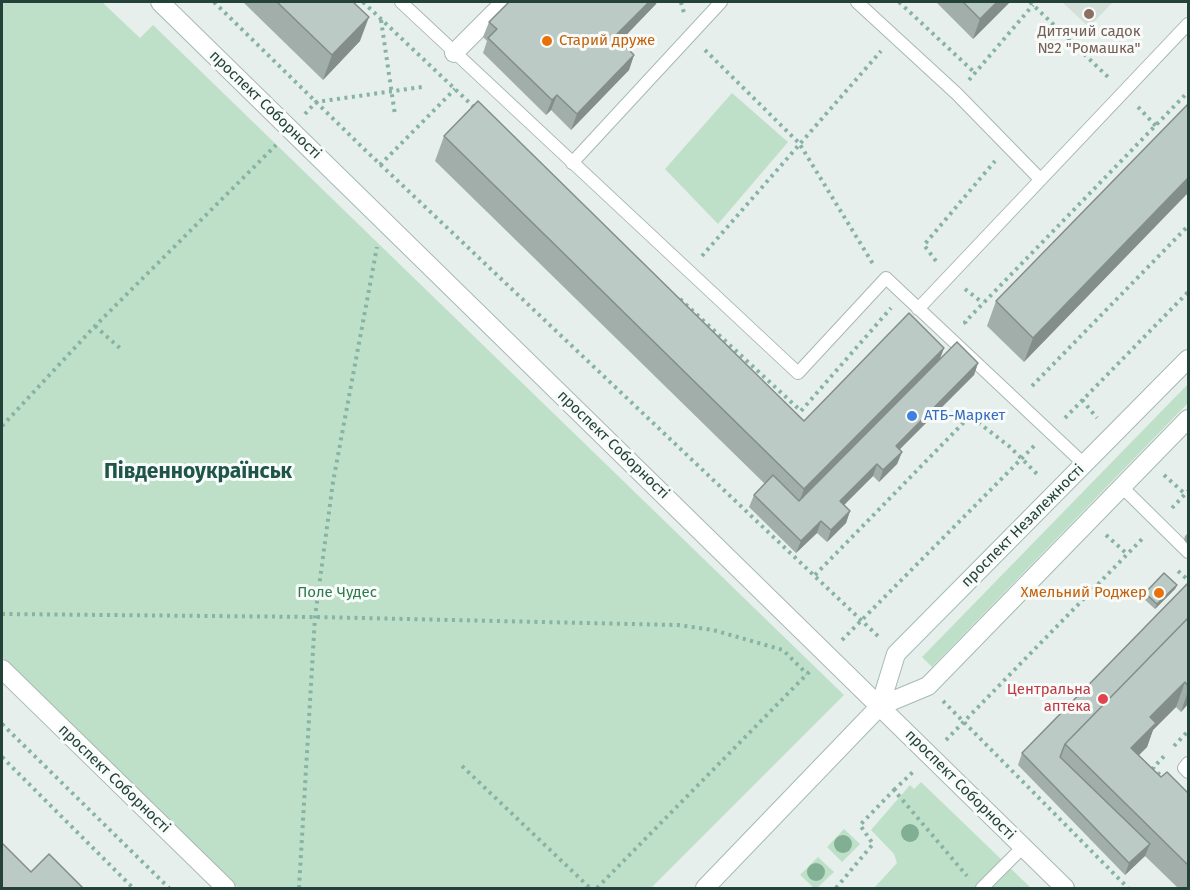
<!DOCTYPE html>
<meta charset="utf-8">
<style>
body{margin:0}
#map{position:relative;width:1190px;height:890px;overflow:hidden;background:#e6efeb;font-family:"Fira Sans",sans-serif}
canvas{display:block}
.frame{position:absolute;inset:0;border:3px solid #24423a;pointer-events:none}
</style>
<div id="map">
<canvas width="1190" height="890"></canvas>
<div class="frame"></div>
</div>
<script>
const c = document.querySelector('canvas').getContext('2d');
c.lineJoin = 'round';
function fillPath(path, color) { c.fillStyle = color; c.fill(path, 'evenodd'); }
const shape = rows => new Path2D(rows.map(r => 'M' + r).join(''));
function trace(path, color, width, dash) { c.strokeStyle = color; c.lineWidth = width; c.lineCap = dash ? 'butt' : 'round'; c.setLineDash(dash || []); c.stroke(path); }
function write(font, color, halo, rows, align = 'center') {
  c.font = font + ' "Fira Sans",sans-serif'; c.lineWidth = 6; c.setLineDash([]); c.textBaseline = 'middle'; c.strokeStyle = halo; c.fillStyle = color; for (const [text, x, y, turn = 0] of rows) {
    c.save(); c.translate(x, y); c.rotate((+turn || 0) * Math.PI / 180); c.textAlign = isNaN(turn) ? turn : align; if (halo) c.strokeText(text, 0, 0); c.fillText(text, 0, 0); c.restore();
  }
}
const built = shape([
 [1062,2,1113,2,1089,27]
]);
const green = shape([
 [2,2,102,2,140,38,153,25,844,695,651,888,238,888,2,657],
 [732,93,788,142,718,224,665,169],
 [1188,384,1188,403,932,667,922,657],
 [921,782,1031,888,874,888,897,863,894,854,871,830,910,785,914,789],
 [844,829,860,844,842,862,827,847],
 [818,857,834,872,817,888,814,888,800,875]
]);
const path = shape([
 [214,2,363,148,880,638],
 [363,2,475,108],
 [681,2,684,13],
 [899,2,975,73],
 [1030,2,1109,78],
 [381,20,395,115],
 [705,50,799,143,873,264],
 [969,80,1033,5],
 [1138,107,1156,126],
 [305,114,316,102,422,87],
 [380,165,455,89],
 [702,256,881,51],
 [936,261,924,245,995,161],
 [965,289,983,303],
 [680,299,801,411,891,308],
 [966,324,965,322,1188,92],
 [95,326,121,349],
 [1032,386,1188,226],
 [1082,400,1097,418],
 [1065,418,1188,292],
 [2,426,95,326,276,145],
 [1164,475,1185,494],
 [1172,508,1188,491],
 [1106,535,1127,554],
 [1178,571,1188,580],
 [815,575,970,416,1010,447,1039,476],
 [2,614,315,617,678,625,713,630,783,650,807,674],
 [842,640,1035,445],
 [943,701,1128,888],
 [2,724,169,888],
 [946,740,1144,537],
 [1174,746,1188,731],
 [2,757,133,888],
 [462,766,590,888],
 [1165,780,1153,768,1167,753],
 [894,790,915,770],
 [299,888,315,617,333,482,377,247],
 [597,888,811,670],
 [836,888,873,844,860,825,894,790,967,876]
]);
const lane = shape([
 [401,2,798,373,886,278,1084,464],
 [857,2,957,94,1040,179],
 [572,163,721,2],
 [918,309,1188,24],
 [1122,487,1188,552],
 [1188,763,1184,768,1188,772],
 [982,888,1022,848]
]);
const street = shape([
 [160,2,1065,888],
 [454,53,505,2],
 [2,669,226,888]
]);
const secondary = shape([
 [880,706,896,654,1188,359],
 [705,888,880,706,928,686,1188,419]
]);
const trees = [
 [910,833],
 [843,844],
 [816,872]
];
const wall = shape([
 [243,2,353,2,360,41,323,80],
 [936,2,1010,2,973,39],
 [656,4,620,41,634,55,629,70,571,130,551,110,546,115,483,53,487,41,483,37,489,22],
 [1188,104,1024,362,987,326,996,301],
 [444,136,804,421,944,348,939,360,978,363,974,375,899,450,902,452,897,464,879,482,873,476,844,505,850,511,846,523,827,542,817,533,796,553,749,507,754,495,765,484,435,161],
 [1188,533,1188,545,1184,540,1185,536],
 [1188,583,1188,704,1181,712,1176,707,1153,730,1147,747,1139,755,1161,777,1188,793,1188,888,1178,888,1145,856,1125,875,1018,765,1022,753],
 [1177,585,1175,589,1155,609,1143,598,1145,593]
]);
const shadedWall = shape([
 [649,2,657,2,656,4,610,52,615,36],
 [997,2,1010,2,973,39,980,19],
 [369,17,360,41,323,80,332,55],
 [634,55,629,70,571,130,577,114],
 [557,95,551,110,546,115,552,100],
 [1188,178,1188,193,1024,362,1033,338],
 [944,348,935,372,795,513,804,489],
 [978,363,974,375,891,458,896,446],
 [902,452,897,464,879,482,883,470],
 [877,464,873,476,836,513,840,501],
 [850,511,846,523,827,542,831,530],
 [821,521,817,533,796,553,801,541],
 [1177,585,1175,589,1155,609,1157,604],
 [1185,682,1176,707,1153,730,1147,747,1122,772,1131,748,1150,717],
 [1188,691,1188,704,1181,712],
 [1150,844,1145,856,1125,875,1129,863]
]);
const building = shape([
 [277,2,353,2,369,17,332,55,277,2],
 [509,2,649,2,615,36,634,55,577,114,557,95,552,100,488,38,497,29,489,22,509,2],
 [963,2,997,2,980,19,963,2],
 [478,101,804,421,909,313,944,348,804,489,444,136,478,101],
 [1188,104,1188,178,1033,338,996,301,1188,104],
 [957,342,978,363,896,446,902,452,883,470,877,464,840,501,850,511,831,530,821,521,801,541,754,495,773,475,799,501,957,342],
 [1164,573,1177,585,1157,604,1145,593,1164,573],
 [1188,583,1188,618,1065,744,1060,757,1150,844,1129,863,1022,753,1188,583],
 [1188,618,1188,686,1185,682,1150,717,1156,723,1131,748,1161,777,1167,772,1188,793,1188,865,1065,744,1188,618],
 [2,843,31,872,49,854,83,888,2,888,2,843]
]);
const markers = [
 [1089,14,6,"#8d6e63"],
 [547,41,6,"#e8710a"],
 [912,416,6,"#3f7fe0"],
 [1159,593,6,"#e8710a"],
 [1103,699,6,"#e0444e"]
];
const educationNames = [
 ["Дитячий садок",1089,32],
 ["№2 \"Ромашка\"",1089,49]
];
const foodNames = [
 ["Старий друже",559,41],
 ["Хмельний Роджер",1147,593,"right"]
];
const streetNames = [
 ["проспект Соборності",265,105,44],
 ["проспект Соборності",613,445,44],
 ["проспект Незалежності",1023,526,-45],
 ["проспект Соборності",114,779,44],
 ["проспект Соборності",960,785,45]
];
const shopNames = [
 ["АТБ-Маркет",924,416]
];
const parkNames = [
 ["Поле Чудес",337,593]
];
const healthNames = [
 ["Центральна",1091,690],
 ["аптека",1091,707]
];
const districtNames = [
 ["Південноукраїнськ",198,472]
];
fillPath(built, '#d4dfda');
fillPath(green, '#bfe0c8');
trace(lane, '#a8b8b2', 14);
trace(street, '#a8b8b2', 20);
trace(secondary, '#a4bbb3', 20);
trace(path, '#86b3a5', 4, [3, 4.5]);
trace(lane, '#fff', 12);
trace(street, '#fff', 18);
trace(secondary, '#fff', 18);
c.fillStyle = '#80af93';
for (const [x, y] of trees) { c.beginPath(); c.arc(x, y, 9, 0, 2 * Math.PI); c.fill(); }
fillPath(wall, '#a1aea9');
fillPath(shadedWall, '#838d89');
fillPath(building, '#bbcac4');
trace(building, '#838d89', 1.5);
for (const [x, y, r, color] of markers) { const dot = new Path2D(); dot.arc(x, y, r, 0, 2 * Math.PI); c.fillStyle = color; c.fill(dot); trace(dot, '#f7fbf9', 2); }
write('15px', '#785e54', '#f7fbf9', educationNames);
write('15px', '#c56008', '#f7fbf9', foodNames, 'left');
write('15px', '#24423a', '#f7fbf9', streetNames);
write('15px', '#366cbe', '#f7fbf9', shopNames, 'left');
write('15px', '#2d7a4b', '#f7fbf9', parkNames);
write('15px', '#be3a42', '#f7fbf9', healthNames, 'right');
write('bold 21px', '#1f5548', '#f7fbf9', districtNames);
</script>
